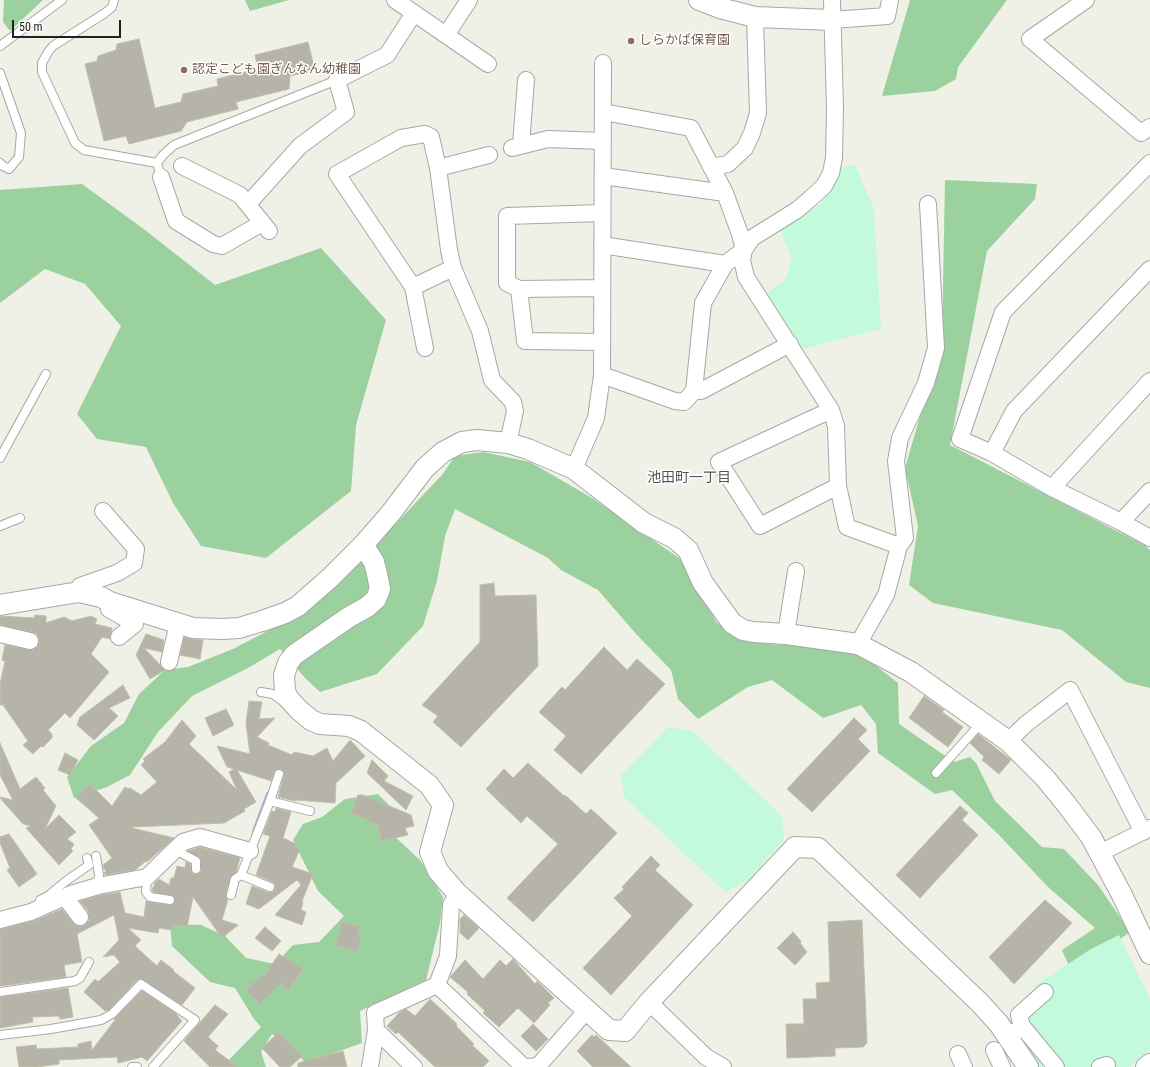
<!DOCTYPE html>
<meta charset="utf-8">
<style>
body{margin:0}
#map{position:relative;width:1150px;height:1067px;overflow:hidden;background:#f0f1e6;font-family:"Roboto Condensed",sans-serif}
canvas{display:block}
.scale{position:absolute;left:12px;top:20px;width:109px;height:18px;box-sizing:border-box;border:2px solid #202020;border-top:0;padding-left:5px;font-size:12px;line-height:14px;white-space:nowrap;color:#202020;-webkit-text-stroke:3px #fff;paint-order:stroke}
</style>
<div id="map">
<canvas width="1150" height="1067"></canvas>
<div class="scale">50 m</div>
</div>
<script>
const c = document.querySelector('canvas').getContext('2d');
c.lineJoin = 'round';
function fillPath(path, color) { c.fillStyle = color; c.fill(path, 'evenodd'); }
const shape = rows => new Path2D(rows.map(r => 'M' + r).join(''));
function trace(path, color, width, dash) { c.strokeStyle = color; c.lineWidth = width; c.lineCap = dash ? 'butt' : 'round'; c.setLineDash(dash || []); c.stroke(path); }
function write(font, color, halo, rows, align = 'center') {
  c.font = font + ' "Roboto Condensed","Noto Sans JP",sans-serif'; c.lineWidth = 3; c.setLineDash([]); c.textBaseline = 'middle'; c.strokeStyle = halo; c.fillStyle = color; for (const [text, x, y, turn = 0] of rows) {
    c.save(); c.translate(x, y); c.rotate((+turn || 0) * Math.PI / 180); c.textAlign = isNaN(turn) ? turn : align; if (halo) c.strokeText(text, 0, 0); c.fillText(text, 0, 0); c.restore();
  }
}
const forest = shape([
 [4,0,43,0,10,31,3,22],
 [245,0,289,0,250,11],
 [910,0,1007,0,958,67,956,79,935,91,882,96],
 [945,180,1037,184,1035,199,987,251,950,445,1144,545,1150,550,1150,688,1126,682,1062,630,933,603,909,585,918,526,905,468,942,341],
 [82,184,145,230,215,285,321,248,386,320,356,425,351,491,266,558,201,546,173,503,146,447,97,439,77,414,121,326,85,284,45,269,0,303,0,190],
 [483,452,530,462,592,498,682,560,717,623,766,644,808,646,861,654,898,683,899,724,954,762,970,757,976,763,995,801,1042,847,1064,849,1098,885,1130,932,1074,972,1068,964,1062,950,1095,928,1047,886,999,835,952,790,935,794,878,753,876,724,861,705,823,718,772,680,748,687,698,719,678,699,671,670,637,635,598,590,561,570,548,558,455,509,445,536,437,581,423,626,377,674,320,692,305,678,280,649,248,668,192,696,158,732,130,775,107,787,74,798,67,777,91,746,124,723,139,694,165,670,188,667,233,649,310,609,347,575,442,475,455,456],
 [378,794,394,810,392,834,420,860,443,897,440,923,426,980,360,1011,362,1043,306,1063,285,1043,272,1034,261,1052,266,1067,222,1067,261,1027,254,1019,235,988,210,982,172,946,170,924,201,925,225,936,246,958,275,964,293,945,319,942,344,916,318,891,293,840,303,824,322,817,345,799]
]);
const park = shape([
 [855,165,874,209,881,329,798,350,765,295,785,279,792,259,780,230,821,204,842,167],
 [668,727,693,731,782,816,784,840,748,880,725,892,624,797,621,775],
 [1119,935,1150,999,1150,1049,1129,1067,1040,1067,1022,1043,1012,1011,1040,982,1091,949]
]);
const stream = shape([
 [254,832,268,794]
]);
const building = shape([
 [139,39,155,108,181,102,183,94,218,86,217,79,258,69,255,55,308,42,315,70,290,76,289,89,236,102,238,109,187,122,181,131,129,144,126,136,104,141,85,64,97,61,98,56,116,50,117,44,139,39],
 [494,583,495,596,536,595,538,666,461,747,433,722,438,716,422,705,480,642,480,585,494,583],
 [35,615,46,616,46,623,64,617,72,621,91,616,97,619,95,624,112,628,110,639,102,637,91,654,109,672,70,718,65,713,48,730,52,734,52,738,43,747,41,746,33,754,23,745,28,741,3,705,0,705,0,684,5,661,2,660,5,645,32,650,37,647,39,643,39,639,37,634,32,632,0,625,0,616,34,618,35,615],
 [146,634,164,640,162,652,144,648,165,670,150,679,136,655,146,634],
 [184,637,192,639,203,640,200,659,180,655,184,637],
 [604,647,627,670,637,659,665,684,581,774,554,750,566,736,539,712,562,687,565,690,604,647],
 [123,685,130,698,109,708,118,716,94,740,77,725,80,717,123,685],
 [924,696,944,710,942,712,963,727,948,747,909,718,924,696],
 [249,701,262,702,259,719,275,718,257,737,269,743,268,745,292,755,294,752,313,756,327,748,333,761,350,740,365,756,335,784,336,784,335,803,297,800,295,801,278,797,284,775,284,773,281,769,275,770,271,781,237,770,256,802,244,809,245,811,224,823,133,827,132,828,174,838,147,862,146,861,135,870,105,875,104,873,106,871,104,869,103,865,112,858,89,825,99,818,76,798,90,784,112,806,125,787,128,789,130,788,141,795,157,782,141,765,145,761,143,759,165,742,182,720,196,736,189,744,237,790,229,772,234,769,227,767,217,746,250,754,246,723,249,701],
 [226,709,234,725,213,736,205,718,226,709],
 [854,718,867,730,858,739,870,751,812,812,787,789,854,718],
 [978,734,1011,760,999,774,982,760,984,757,970,743,978,734],
 [0,743,20,789,36,777,45,788,43,790,56,806,45,829,59,815,76,832,67,839,74,844,71,849,73,851,59,865,26,828,31,826,23,824,0,798,0,797,13,800,0,775,0,743],
 [65,753,78,760,70,775,58,770,65,753],
 [372,760,388,776,384,781,413,796,406,810,367,773,372,760],
 [528,763,564,796,565,795,586,814,591,809,617,833,533,922,507,898,558,844,527,816,521,823,486,789,504,769,513,778,528,763],
 [358,795,363,795,411,815,414,826,405,828,408,835,381,841,378,825,351,813,358,795],
 [960,806,968,813,962,820,978,835,920,898,896,875,960,806],
 [276,808,291,812,283,838,296,844,295,847,300,849,292,867,313,874,302,901,303,902,301,910,306,912,302,925,275,915,301,885,297,880,259,909,246,904,252,886,268,892,273,892,275,889,275,884,272,882,256,875,270,836,263,834,272,811,275,812,276,808],
 [9,834,37,874,19,887,7,870,10,868,0,843,0,837,9,834],
 [200,847,240,858,236,872,230,878,226,894,228,899,222,920,238,925,222,938,193,897,187,927,172,924,171,930,159,928,158,933,128,928,141,940,135,946,157,966,161,960,174,970,173,971,195,988,182,1005,141,979,137,980,109,1010,105,1011,84,992,95,979,98,982,120,962,114,955,103,957,119,940,114,915,77,934,82,962,64,965,66,977,0,986,0,929,34,921,62,909,73,923,77,926,82,926,86,924,89,921,89,916,88,911,80,901,100,895,120,892,125,913,144,917,146,901,149,902,170,905,172,905,175,901,173,896,153,892,152,890,155,883,159,879,169,885,171,878,174,878,177,866,185,868,186,862,190,864,191,869,193,874,196,874,201,872,201,859,188,851,200,847],
 [651,856,660,865,655,870,693,905,611,995,583,968,632,916,614,898,624,889,622,887,651,856],
 [1045,900,1072,923,1014,984,989,957,1045,900],
 [464,915,479,928,468,940,460,933,460,919,464,915],
 [862,920,867,1043,863,1047,835,1048,835,1056,787,1058,786,1024,804,1024,803,999,817,999,816,983,830,982,828,922,862,920],
 [341,922,360,926,357,935,361,935,358,951,336,946,341,922],
 [265,927,281,941,272,951,255,938,265,927],
 [793,932,801,941,800,943,807,952,795,965,777,948,793,932],
 [279,954,303,969,288,990,281,983,260,1004,246,990,253,981,254,983,262,974,264,976,279,954],
 [513,959,535,984,537,981,554,998,548,1003,550,1005,534,1023,518,1008,499,1027,483,1013,485,1011,467,994,468,992,450,977,465,960,483,979,500,960,506,966,513,959],
 [68,988,73,1017,60,1019,59,1016,32,1017,33,1022,0,1028,0,997,68,988],
 [142,991,175,1013,182,1021,147,1061,142,1057,118,1063,117,1057,59,1060,59,1064,37,1067,19,1067,16,1047,36,1045,37,1049,78,1047,78,1044,91,1041,92,1050,115,1020,114,1019,142,991],
 [430,999,457,1024,456,1026,474,1044,472,1045,489,1061,483,1067,435,1067,398,1032,396,1034,387,1026,399,1013,406,1009,415,1016,430,999],
 [215,1005,228,1014,208,1037,218,1046,215,1050,238,1067,210,1067,184,1041,215,1005],
 [533,1024,548,1039,536,1051,521,1036,533,1024],
 [279,1032,302,1056,290,1067,280,1067,262,1048,279,1032],
 [592,1035,594,1037,596,1035,631,1067,593,1067,577,1051,592,1035],
 [343,1051,347,1067,298,1067,298,1063,343,1051]
]);
const service = shape([
 [114,0,112,7,105,13,53,46,48,52,42,63,42,72,75,143,84,150,157,163],
 [0,46,62,0],
 [0,73,21,133,19,157,9,169,3,166,0,163],
 [161,177,157,163,163,155,174,145,337,80],
 [0,458,46,374],
 [0,526,20,518],
 [261,692,273,694,281,700,285,699],
 [936,773,982,722],
 [270,801,310,811],
 [175,850,196,861,196,869],
 [96,856,99,875,98,886],
 [147,877,146,892,150,897,170,900],
 [270,887,241,875,270,801,279,774],
 [231,895,235,879,241,875],
 [40,900,48,896,66,881,89,865,87,858],
 [0,992,75,981,80,978,89,962],
 [0,1035,51,1029,101,1020,112,1014,141,984,195,1020,153,1067],
 [132,1067,137,1067]
]);
const minor = shape([
 [395,0,488,64],
 [1086,0,1030,39,1141,133,1150,127],
 [832,20,887,16,890,0],
 [446,35,469,0],
 [603,112,691,128,725,193,740,234,744,250,742,260,746,277,831,410,836,426,838,486,847,527,899,546],
 [521,145,526,80],
 [512,148,548,139,603,141],
 [1150,163,1003,312,960,439,992,453,1052,488,1121,522,1150,538],
 [182,166,240,195,269,231],
 [711,167,728,164,745,148,752,133,758,113,755,17],
 [438,168,489,155],
 [603,176,725,193],
 [161,177,176,221,213,244,222,246,262,223],
 [248,204,300,146,346,112,337,80,387,55,414,13],
 [602,245,725,264],
 [413,287,453,268],
 [519,289,602,288],
 [602,342,525,341,519,289,507,283,507,216,602,213],
 [425,348,413,287,337,174,401,138,425,134,431,137,438,168,449,250,453,268,480,331,492,380,513,402,515,411,508,443],
 [602,375,603,63],
 [694,391,701,391,790,344],
 [831,410,719,462,760,526,838,486],
 [992,453,1014,411,1150,269],
 [574,469,596,418,602,375,675,401,684,402,694,391,703,303,725,264,744,250,752,238,797,210,811,198,824,186,831,173,834,158,835,108,832,0],
 [1052,488,1150,381],
 [1121,522,1150,491],
 [79,592,80,586,117,573,134,563,136,549,103,511],
 [110,602,109,609,135,624,119,637],
 [0,634,30,641],
 [786,634,796,571],
 [858,644,886,595,899,546,905,538,896,461,900,438,926,383,936,348,928,204],
 [169,662,178,623],
 [1008,741,1026,724,1070,690,1143,832],
 [1100,853,1150,828],
 [457,893,451,905,448,956,437,985,524,1067],
 [65,897,80,917],
 [0,920,31,912,71,894,98,886,147,877,183,842,200,837,250,851],
 [649,1002,706,1057,723,1067],
 [1022,1026,1056,1067],
 [376,1030,414,1067],
 [1008,1038,1022,1026,1019,1015,1045,992],
 [994,1050,1002,1067],
 [958,1054,964,1067],
 [370,1067,376,1030,375,1013,437,985],
 [529,1067,538,1066,587,1010],
 [1100,1067,1107,1065]
]);
const tertiary = shape([
 [699,0,720,8,755,17,832,20],
 [363,545,374,562,377,574,380,589,376,599,367,607,349,617,294,655,288,663,284,675,285,691,288,698,299,710,311,720,320,724,349,726,361,731,429,785,443,805,430,852,438,871,457,893,609,1030,625,1031,649,1002,795,847,818,848,980,1003,999,1024,1028,1067],
 [0,605,79,592,101,597,110,602,193,628,222,629,239,628,262,621,285,613,298,606,331,577,363,545,390,514,425,468,443,452,462,442,477,440,508,443,528,449,574,469,644,523,674,538,688,550,703,583,732,623,743,630,753,632,786,634,858,644,911,672,1008,741,1045,778,1067,805,1091,837,1122,895,1150,954],
 [1146,1067,1150,1064]
]);
const markers = [
 [631,41,4,"#8d6e63"],
 [184,70,4,"#8d6e63"]
];
const educationNames = [
 ["しらかば保育園",639,41],
 ["認定こども園ぎんなん幼稚園",192,70]
];
const neighbourhoodNames = [
 ["池田町一丁目",689,478]
];
fillPath(forest, '#9bd09f');
fillPath(park, '#c4fadc');
trace(stream, '#a7bdde', 4.5);
fillPath(building, '#b6b4a8');
trace(building, '#c2bea8', 1);
trace(service, '#a7a7a7', 10);
trace(minor, '#a7a7a7', 18);
trace(tertiary, '#a7a7a7', 22);
trace(service, '#fff', 8);
trace(minor, '#fff', 16);
trace(tertiary, '#fff', 20);
for (const [x, y, r, color] of markers) { const dot = new Path2D(); dot.arc(x, y, r, 0, 2 * Math.PI); c.fillStyle = color; c.fill(dot); trace(dot, '#fff', 1.5); }
write('13px', '#785e54', '#fff', educationNames, 'left');
write('14px', '#535353', '#fff', neighbourhoodNames);
</script>
